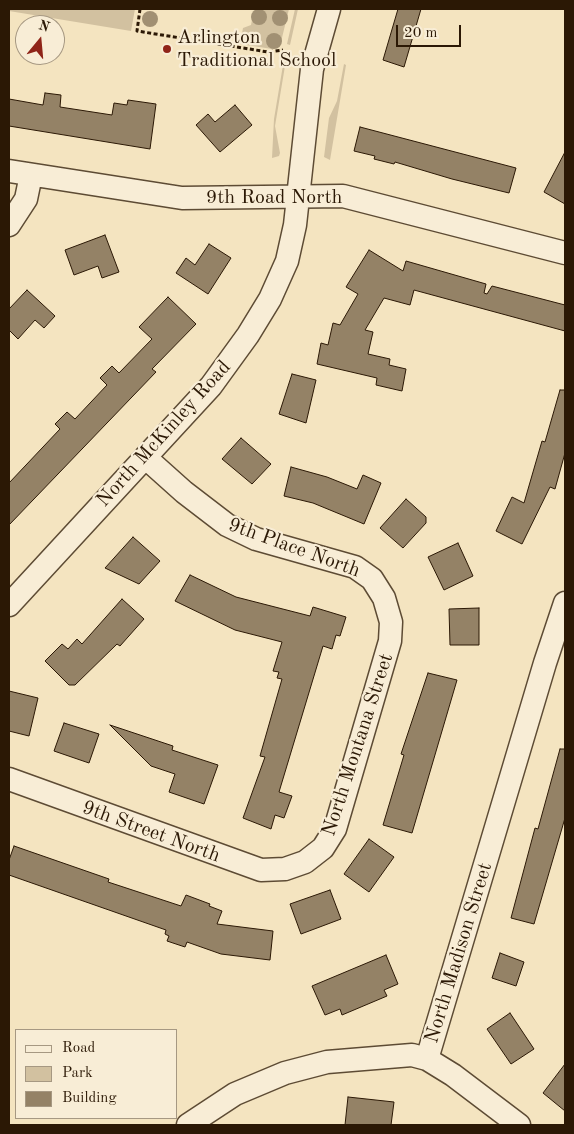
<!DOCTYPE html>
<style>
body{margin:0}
#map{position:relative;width:574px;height:1134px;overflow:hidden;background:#f4e4c0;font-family:"Old Standard TT",serif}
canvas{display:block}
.frame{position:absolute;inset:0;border:10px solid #2b1805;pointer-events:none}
.legend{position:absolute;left:15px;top:1029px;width:162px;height:90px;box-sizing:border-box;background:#f8edd6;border:1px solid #a69882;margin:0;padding:6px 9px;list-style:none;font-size:15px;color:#2b1805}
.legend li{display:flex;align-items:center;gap:10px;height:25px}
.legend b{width:25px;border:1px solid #a69882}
.north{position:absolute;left:15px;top:15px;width:50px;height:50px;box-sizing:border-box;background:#f8edd6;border:1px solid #a69882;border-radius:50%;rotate:17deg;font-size:14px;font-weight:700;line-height:20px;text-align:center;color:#2b1805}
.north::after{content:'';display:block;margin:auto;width:18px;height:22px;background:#8f2418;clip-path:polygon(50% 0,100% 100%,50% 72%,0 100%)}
.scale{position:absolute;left:396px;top:25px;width:65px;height:22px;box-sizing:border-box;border:2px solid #2b1805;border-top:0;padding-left:6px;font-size:15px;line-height:18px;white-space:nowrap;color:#2b1805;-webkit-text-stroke:4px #f8edd6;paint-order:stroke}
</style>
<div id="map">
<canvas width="574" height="1134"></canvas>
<div class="frame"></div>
<ul class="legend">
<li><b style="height:6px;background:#f8edd6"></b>Road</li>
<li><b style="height:14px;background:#d2c1a0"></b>Park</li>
<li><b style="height:14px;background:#948266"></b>Building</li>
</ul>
<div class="north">N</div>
<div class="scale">20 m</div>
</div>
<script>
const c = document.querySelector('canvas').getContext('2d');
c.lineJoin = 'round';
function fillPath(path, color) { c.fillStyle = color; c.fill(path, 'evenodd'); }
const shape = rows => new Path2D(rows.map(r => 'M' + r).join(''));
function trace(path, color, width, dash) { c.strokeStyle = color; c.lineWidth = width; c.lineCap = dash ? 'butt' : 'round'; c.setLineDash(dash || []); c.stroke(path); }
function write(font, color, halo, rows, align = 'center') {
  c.font = font + ' "Old Standard TT",serif'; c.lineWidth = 4.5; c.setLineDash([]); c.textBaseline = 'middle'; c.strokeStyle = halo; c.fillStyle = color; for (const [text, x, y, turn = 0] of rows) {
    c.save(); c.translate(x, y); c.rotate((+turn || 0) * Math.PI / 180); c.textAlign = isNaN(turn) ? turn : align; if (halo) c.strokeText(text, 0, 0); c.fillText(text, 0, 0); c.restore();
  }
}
const green = shape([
 [9,9,135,9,131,31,9,11],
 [254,9,289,9,280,46,272,49,240,44,243,28,251,25],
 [295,9,298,9,290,45,287,44],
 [285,53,287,54,275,126,280,153,279,156,272,158,274,119],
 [344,64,346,65,330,160,324,157,329,118,337,101]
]);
const building = shape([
 [398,9,421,9,404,67,383,60,398,9],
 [45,93,61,95,60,107,112,115,114,103,127,105,128,100,156,104,150,149,9,126,9,99,43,105,45,93],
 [235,105,252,125,220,152,196,125,208,114,215,122,235,105],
 [360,127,516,168,509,193,452,179,395,162,394,164,374,159,375,156,354,151,360,127],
 [565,152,565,204,544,192,565,152],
 [105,235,119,272,102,278,98,266,74,275,65,250,105,235],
 [209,244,231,258,208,294,176,273,186,258,195,265,209,244],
 [369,250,403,271,406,261,486,284,484,293,487,294,492,286,565,305,565,331,414,290,410,305,384,298,365,330,373,332,368,354,390,359,389,365,406,369,402,391,376,385,377,378,317,364,321,343,328,345,333,323,340,325,358,294,346,287,369,250],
 [27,290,55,316,44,328,35,320,18,339,9,330,9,309,27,290],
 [168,297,196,324,152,369,156,372,9,525,9,483,60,429,55,424,67,412,75,419,107,385,100,378,112,366,119,373,152,339,139,327,168,297],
 [292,374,316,380,306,423,279,414,292,374],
 [560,390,565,390,565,453,555,489,550,487,522,544,496,531,512,497,524,503,542,441,545,442,560,390],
 [241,438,271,464,252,484,222,459,241,438],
 [291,467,327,477,357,489,363,475,381,483,364,524,313,503,284,496,291,467],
 [406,499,426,517,426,523,403,548,380,528,406,499],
 [133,537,160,561,139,584,105,568,133,537],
 [458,543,473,576,444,590,428,557,458,543],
 [190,575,236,597,310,616,313,607,346,617,340,636,336,635,332,649,323,646,279,792,292,796,284,818,275,815,271,829,243,818,265,757,260,756,282,679,277,678,279,672,273,671,282,642,235,630,175,601,190,575],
 [122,599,144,619,120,646,117,644,75,685,69,685,45,661,62,644,68,649,77,639,82,644,122,599],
 [479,608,479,645,450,645,449,609,479,608],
 [428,673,457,680,412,833,383,825,404,755,401,754,428,673],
 [9,691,38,698,29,736,9,731,9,691],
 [64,723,99,734,89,763,54,751,64,723],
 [110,725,173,746,172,750,218,765,204,804,169,792,175,774,151,766,110,725],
 [560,749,565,749,565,818,534,924,511,918,535,828,538,829,560,749],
 [369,839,394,857,369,892,344,874,369,839],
 [14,846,109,879,108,882,181,906,186,895,210,904,209,906,222,911,217,924,273,931,270,960,221,954,187,942,185,947,167,941,169,936,165,934,166,930,9,875,9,860,14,846],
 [330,890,341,919,301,934,290,904,330,890],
 [500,953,524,962,516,986,492,978,500,953],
 [386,955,398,984,384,990,387,996,342,1015,340,1009,325,1015,312,986,386,955],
 [510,1013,534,1049,511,1064,487,1029,510,1013],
 [565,1064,565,1111,543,1093,565,1064],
 [348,1097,394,1102,391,1125,345,1125,348,1097]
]);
const path = shape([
 [140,9,137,31,268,52,283,50]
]);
const minor = shape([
 [9,171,182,198,343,196,565,253],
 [9,225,26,199,31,175],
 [9,605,211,386,248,335,270,299,287,261,295,225,312,69,329,9],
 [9,779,261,870,285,869,305,862,323,848,335,829,390,641,391,622,384,598,372,579,355,567,256,539,227,525,184,492,146,458],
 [427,1059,545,663,565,603],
 [188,1125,235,1094,285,1073,327,1062,412,1055,427,1059,453,1075,519,1125]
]);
const trees = [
 [259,17],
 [280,18],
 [150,19],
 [274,41]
];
const markers = [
 [167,49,5,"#8f2418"]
];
const poiNames = [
 ["Arlington",177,38],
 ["Traditional School",177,61]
];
const streetNames = [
 ["9th Road North",274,198],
 ["North McKinley Road",164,434,-48],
 ["9th Place North",294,548,20],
 ["North Montana Street",358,745,-72],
 ["9th Street North",151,832,20],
 ["North Madison Street",459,953,-73]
];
fillPath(green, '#d2c1a0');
fillPath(building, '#948266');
trace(building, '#2b1805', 1);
trace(minor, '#5d4b34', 25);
trace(path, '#2b1805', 3, [4, 2.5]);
trace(minor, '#f8edd6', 22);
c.fillStyle = '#a19073';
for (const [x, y] of trees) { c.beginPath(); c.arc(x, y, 8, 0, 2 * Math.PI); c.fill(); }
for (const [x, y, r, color] of markers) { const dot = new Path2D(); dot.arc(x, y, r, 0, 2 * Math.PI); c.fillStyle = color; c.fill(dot); trace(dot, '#f8edd6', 2); }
write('20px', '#2b1805', '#f8edd6', poiNames, 'left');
write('20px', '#2b1805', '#f8edd6', streetNames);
</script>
